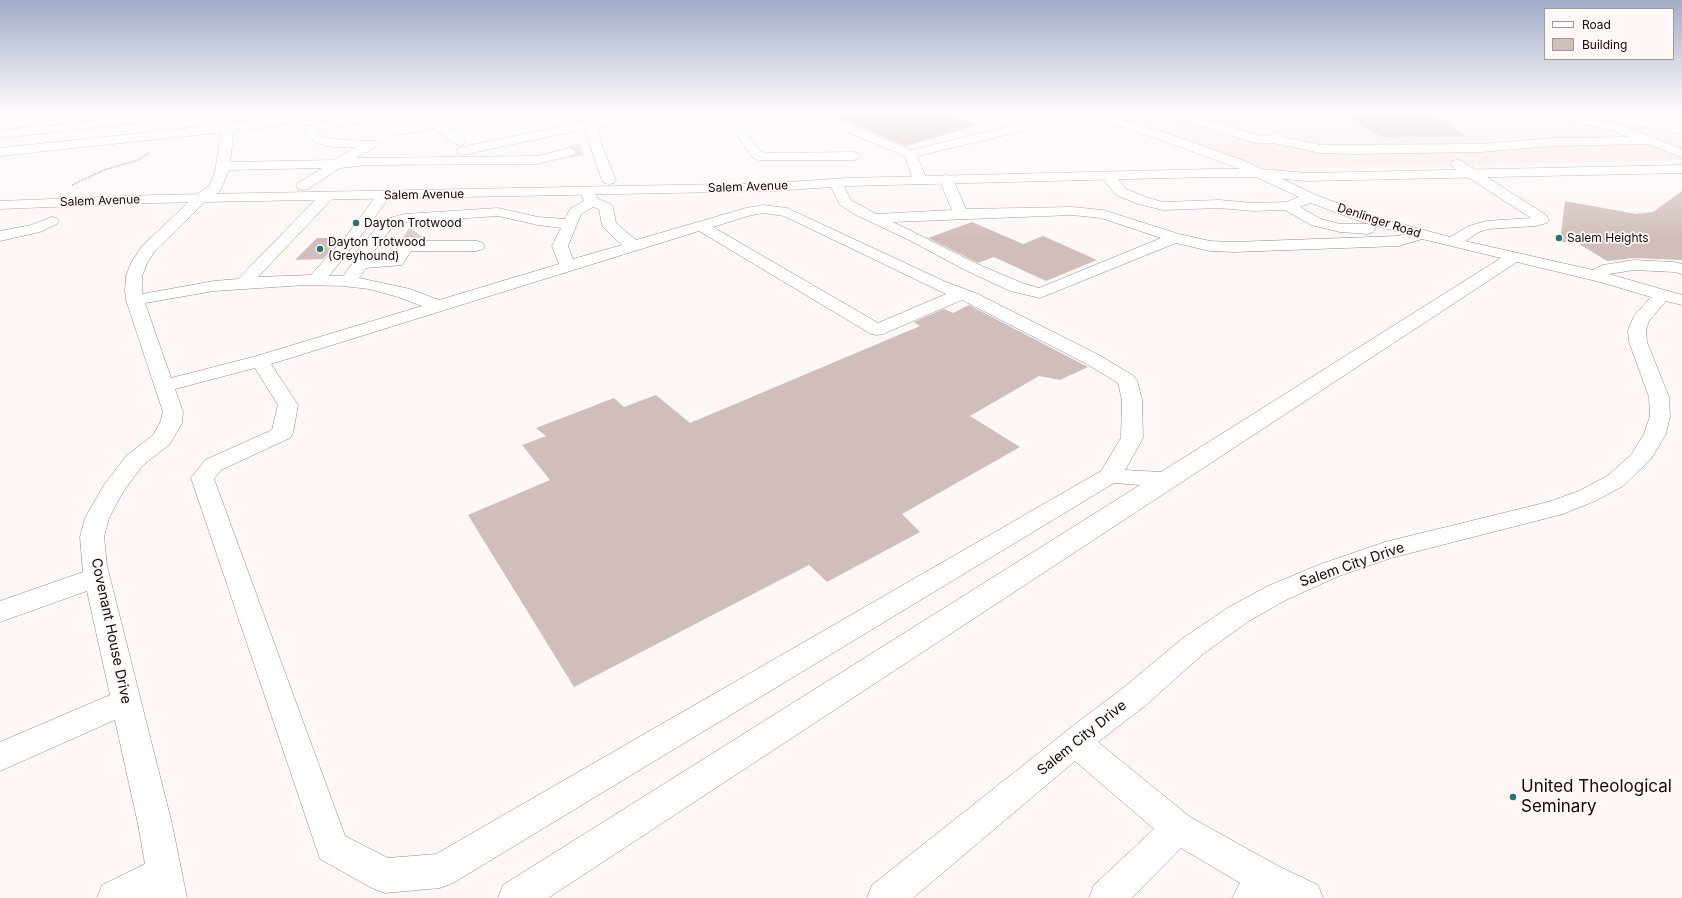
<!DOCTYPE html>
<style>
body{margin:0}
#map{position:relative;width:1682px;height:898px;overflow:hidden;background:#fff7f6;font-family:Inter,sans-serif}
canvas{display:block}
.legend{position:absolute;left:1544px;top:8px;width:130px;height:52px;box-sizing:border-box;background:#fff7f6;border:1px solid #9f9998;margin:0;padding:5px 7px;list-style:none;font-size:12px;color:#100b0a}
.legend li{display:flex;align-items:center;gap:8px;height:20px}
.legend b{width:20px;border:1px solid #9f9998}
</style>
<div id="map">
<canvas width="1682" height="898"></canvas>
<ul class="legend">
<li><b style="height:5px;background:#fff"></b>Road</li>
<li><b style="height:11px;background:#d0bebc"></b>Building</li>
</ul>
</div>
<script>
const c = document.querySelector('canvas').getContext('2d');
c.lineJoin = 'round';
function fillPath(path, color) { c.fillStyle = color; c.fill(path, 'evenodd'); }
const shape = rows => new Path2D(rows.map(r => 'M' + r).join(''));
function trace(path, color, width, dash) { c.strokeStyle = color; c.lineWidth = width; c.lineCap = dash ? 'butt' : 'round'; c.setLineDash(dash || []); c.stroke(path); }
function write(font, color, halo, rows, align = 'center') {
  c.font = font + ' Inter,sans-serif'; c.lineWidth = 3.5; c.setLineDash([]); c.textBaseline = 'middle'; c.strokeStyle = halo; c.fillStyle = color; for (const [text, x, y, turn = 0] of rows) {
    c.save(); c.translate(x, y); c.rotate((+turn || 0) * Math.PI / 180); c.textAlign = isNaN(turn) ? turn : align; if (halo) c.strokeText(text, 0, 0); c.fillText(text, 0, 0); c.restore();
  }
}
const built = shape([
 [1085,112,1572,112,1682,137,1682,160,1304,168,1261,173]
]);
const building = shape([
 [824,112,944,112,979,125,905,146],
 [1342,112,1427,112,1467,136,1381,137],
 [1682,191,1682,260,1634,258,1607,261,1576,242,1560,242,1565,201,1636,214,1653,212],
 [972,222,1023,244,1043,236,1097,260,1046,281,994,257,978,263,928,238],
 [317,238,343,238,323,259,295,260],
 [969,305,1088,367,1060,380,1039,376,970,416,1020,447,902,514,920,532,827,582,809,565,574,687,468,515,550,480,522,445,546,436,536,428,614,398,624,407,656,395,690,423,920,326,914,322,944,309,953,313]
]);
const minorTunnelFar1 = shape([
 [570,152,583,149]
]);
const minorTunnel = shape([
 [410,241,416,232]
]);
const path = shape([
 [72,185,104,170,138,160,149,153]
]);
const minor = shape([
 [8,112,35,112,30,115,0,120,0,114,8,112],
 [178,112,189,112,191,115,189,117,185,118,0,138,0,130,178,112],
 [218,112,230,112,234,128,230,162,334,160,356,147,332,147,316,143,305,133,303,130,305,127,319,122,378,113,382,114,400,127,426,122,423,119,425,117,429,116,437,120,471,112,483,112,485,115,483,117,445,125,464,138,466,141,464,144,460,145,456,144,433,128,398,135,394,134,376,120,316,131,320,136,332,139,375,141,377,144,375,147,356,158,537,156,570,148,574,149,576,152,574,155,537,164,367,165,340,168,308,189,303,190,298,189,296,186,298,183,322,168,229,170,220,191,205,202,154,252,147,263,142,276,142,294,214,281,238,279,322,193,327,192,332,193,334,196,332,199,258,277,311,275,347,235,379,192,384,191,389,192,391,195,357,241,329,276,343,276,353,263,357,251,383,220,404,214,498,208,538,217,565,219,570,209,584,201,580,191,582,188,587,187,592,188,598,199,611,204,613,207,616,223,636,240,746,208,763,205,787,208,946,282,978,294,1099,355,1134,376,1137,380,1142,400,1143,438,1125,470,1161,472,1501,258,1422,239,1399,246,1234,252,1210,251,1176,243,1040,298,1010,291,963,269,909,240,856,215,840,205,829,183,831,180,841,180,851,200,876,214,952,210,939,179,941,176,946,175,951,176,953,179,966,209,1072,207,1103,210,1179,234,1210,241,1234,242,1398,236,1406,234,1362,222,1311,203,1300,207,1321,219,1340,224,1368,224,1373,226,1376,229,1373,232,1368,234,1340,232,1311,225,1285,210,1253,211,1219,208,1163,210,1138,204,1116,195,1100,175,1102,172,1112,172,1126,189,1148,198,1163,202,1219,200,1253,203,1286,202,1299,197,1235,167,1155,138,1081,114,1080,112,1098,112,1163,132,1245,161,1316,195,1372,216,1450,237,1469,226,1486,221,1531,218,1452,167,1451,164,1452,161,1457,160,1462,161,1546,215,1549,220,1547,223,1536,226,1488,229,1479,232,1465,241,1593,270,1603,265,1634,260,1674,262,1682,264,1682,274,1674,272,1634,270,1609,274,1682,295,1682,305,1666,301,1649,321,1646,330,1647,342,1669,397,1670,416,1666,434,1651,459,1623,486,1595,501,1563,514,1391,558,1339,576,1286,600,1249,621,1203,654,1145,706,1098,742,1190,817,1280,867,1318,885,1323,898,1232,898,1240,883,1181,848,1132,898,1089,898,1094,885,1154,829,1075,761,913,898,867,898,872,885,1074,725,1123,688,1183,638,1229,607,1268,586,1321,564,1385,542,1548,502,1579,491,1607,476,1631,455,1644,434,1650,416,1649,397,1629,342,1628,330,1634,316,1651,297,1600,282,1517,262,548,898,498,898,503,885,1140,485,1114,483,453,883,440,888,385,893,372,888,320,859,191,478,205,460,272,430,278,405,255,368,175,389,183,412,182,423,170,444,142,466,123,492,109,518,104,537,107,566,172,824,187,898,97,898,102,885,145,864,138,824,115,720,0,771,0,742,110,695,87,591,0,622,0,601,83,572,80,537,85,518,104,485,126,456,153,435,160,423,163,412,126,300,125,291,126,276,131,263,142,246,195,196,209,186,215,172,222,128,218,112],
 [593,207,599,209,602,225,604,228,622,245,573,259,568,246,581,214,593,207],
 [763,213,784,216,946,294,878,323,713,227,748,216,763,213],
 [1072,215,1101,218,1161,238,1039,288,1022,283,975,263,893,222,1072,215],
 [498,216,538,225,561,228,552,246,559,264,439,300,410,289,359,278,366,268,402,265,411,251,477,251,483,249,485,246,483,243,477,241,417,241,415,238,410,236,405,238,391,257,370,258,371,255,393,226,405,222,498,216],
 [699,231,871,334,877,335,883,334,962,300,966,302,1085,363,1118,383,1122,400,1121,438,1101,471,436,854,388,858,345,836,214,479,221,470,290,438,293,433,298,405,271,364,699,231],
 [306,285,343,286,369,289,398,297,422,306,253,357,171,378,145,303,214,291,306,285],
 [629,112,650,112,649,114,597,127,602,146,616,180,614,183,609,184,604,183,602,180,590,146,586,129,462,155,458,154,456,151,458,148,462,147,629,112],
 [717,112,732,113,760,151,765,153,854,152,858,153,860,156,858,159,854,160,758,160,752,157,724,117,717,112],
 [803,112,819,112,911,150,1015,125,1024,120,1009,114,1008,112,1025,112,1037,117,1039,119,1023,131,917,156,927,180,925,183,920,184,915,183,913,180,905,156,804,114,803,112],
 [1161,112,1179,112,1261,136,1270,136,1277,132,1281,133,1282,137,1321,145,1480,144,1554,138,1629,137,1613,131,1546,114,1545,112,1565,112,1621,125,1682,149,1682,157,1647,144,1554,146,1480,152,1353,154,1321,153,1273,143,1256,143,1162,114,1161,112],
 [1310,112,1341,112,1340,114,1327,117,1311,114,1310,112],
 [1622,117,1682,126,1682,134,1618,122,1616,120,1618,118,1622,117],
 [52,217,57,218,59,221,57,224,40,232,0,241,0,231,31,225,52,217]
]);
const major = shape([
 [317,112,347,112,342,115,262,128,0,156,0,148,262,120,317,112],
 [1682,165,1682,173,1307,181,1261,177,1211,177,848,186,774,191,154,203,0,209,0,201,154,195,774,183,848,178,1211,169,1261,169,1307,173,1682,165]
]);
const markers = [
 [356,223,4,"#29726f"],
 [1559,238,4,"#29726f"],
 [320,249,4,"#29726f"],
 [1513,797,4,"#29726f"]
];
const farStreetnames = [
 ["Salem Avenue",748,187,-2],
 ["Salem Avenue",424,195,-1],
 ["Salem Avenue",100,201,-2],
 ["Denlinger Road",1379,221,18]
];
const farPoinames = [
 ["Dayton Trotwood",364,223],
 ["Salem Heights",1567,238],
 ["Dayton Trotwood",328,242],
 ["(Greyhound)",328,256]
];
const streetNames = [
 ["Salem City Drive",1352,565,-19],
 ["Covenant House Drive",111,631,78],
 ["Salem City Drive",1082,738,-39]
];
const nearPoinames = [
 ["United Theological",1521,787],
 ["Seminary",1521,807]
];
fillPath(built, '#f8e8e6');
fillPath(building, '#d0bebc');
trace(minorTunnelFar1, '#dbd4d3', 12, [12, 6]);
trace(minorTunnel, '#dbd4d3', 16, [16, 8]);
trace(minor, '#998987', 1);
trace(major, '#998987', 1);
trace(path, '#989190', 1.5, [1.5, 1]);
fillPath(minor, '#fff');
fillPath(major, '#fff');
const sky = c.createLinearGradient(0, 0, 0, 238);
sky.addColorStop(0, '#a1acc9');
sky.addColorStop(0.47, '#fffbfb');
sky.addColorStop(1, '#fffbfb00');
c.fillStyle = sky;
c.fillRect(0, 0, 1682, 238);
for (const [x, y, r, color] of markers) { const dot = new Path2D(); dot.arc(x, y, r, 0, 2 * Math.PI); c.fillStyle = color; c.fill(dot); trace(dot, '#fff7f6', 1.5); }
write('12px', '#100b0a', '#fff7f6', farStreetnames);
write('12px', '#100b0a', '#fff7f6', farPoinames, 'left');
write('14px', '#100b0a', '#fff7f6', streetNames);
write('17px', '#100b0a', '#fff7f6', nearPoinames, 'left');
</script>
